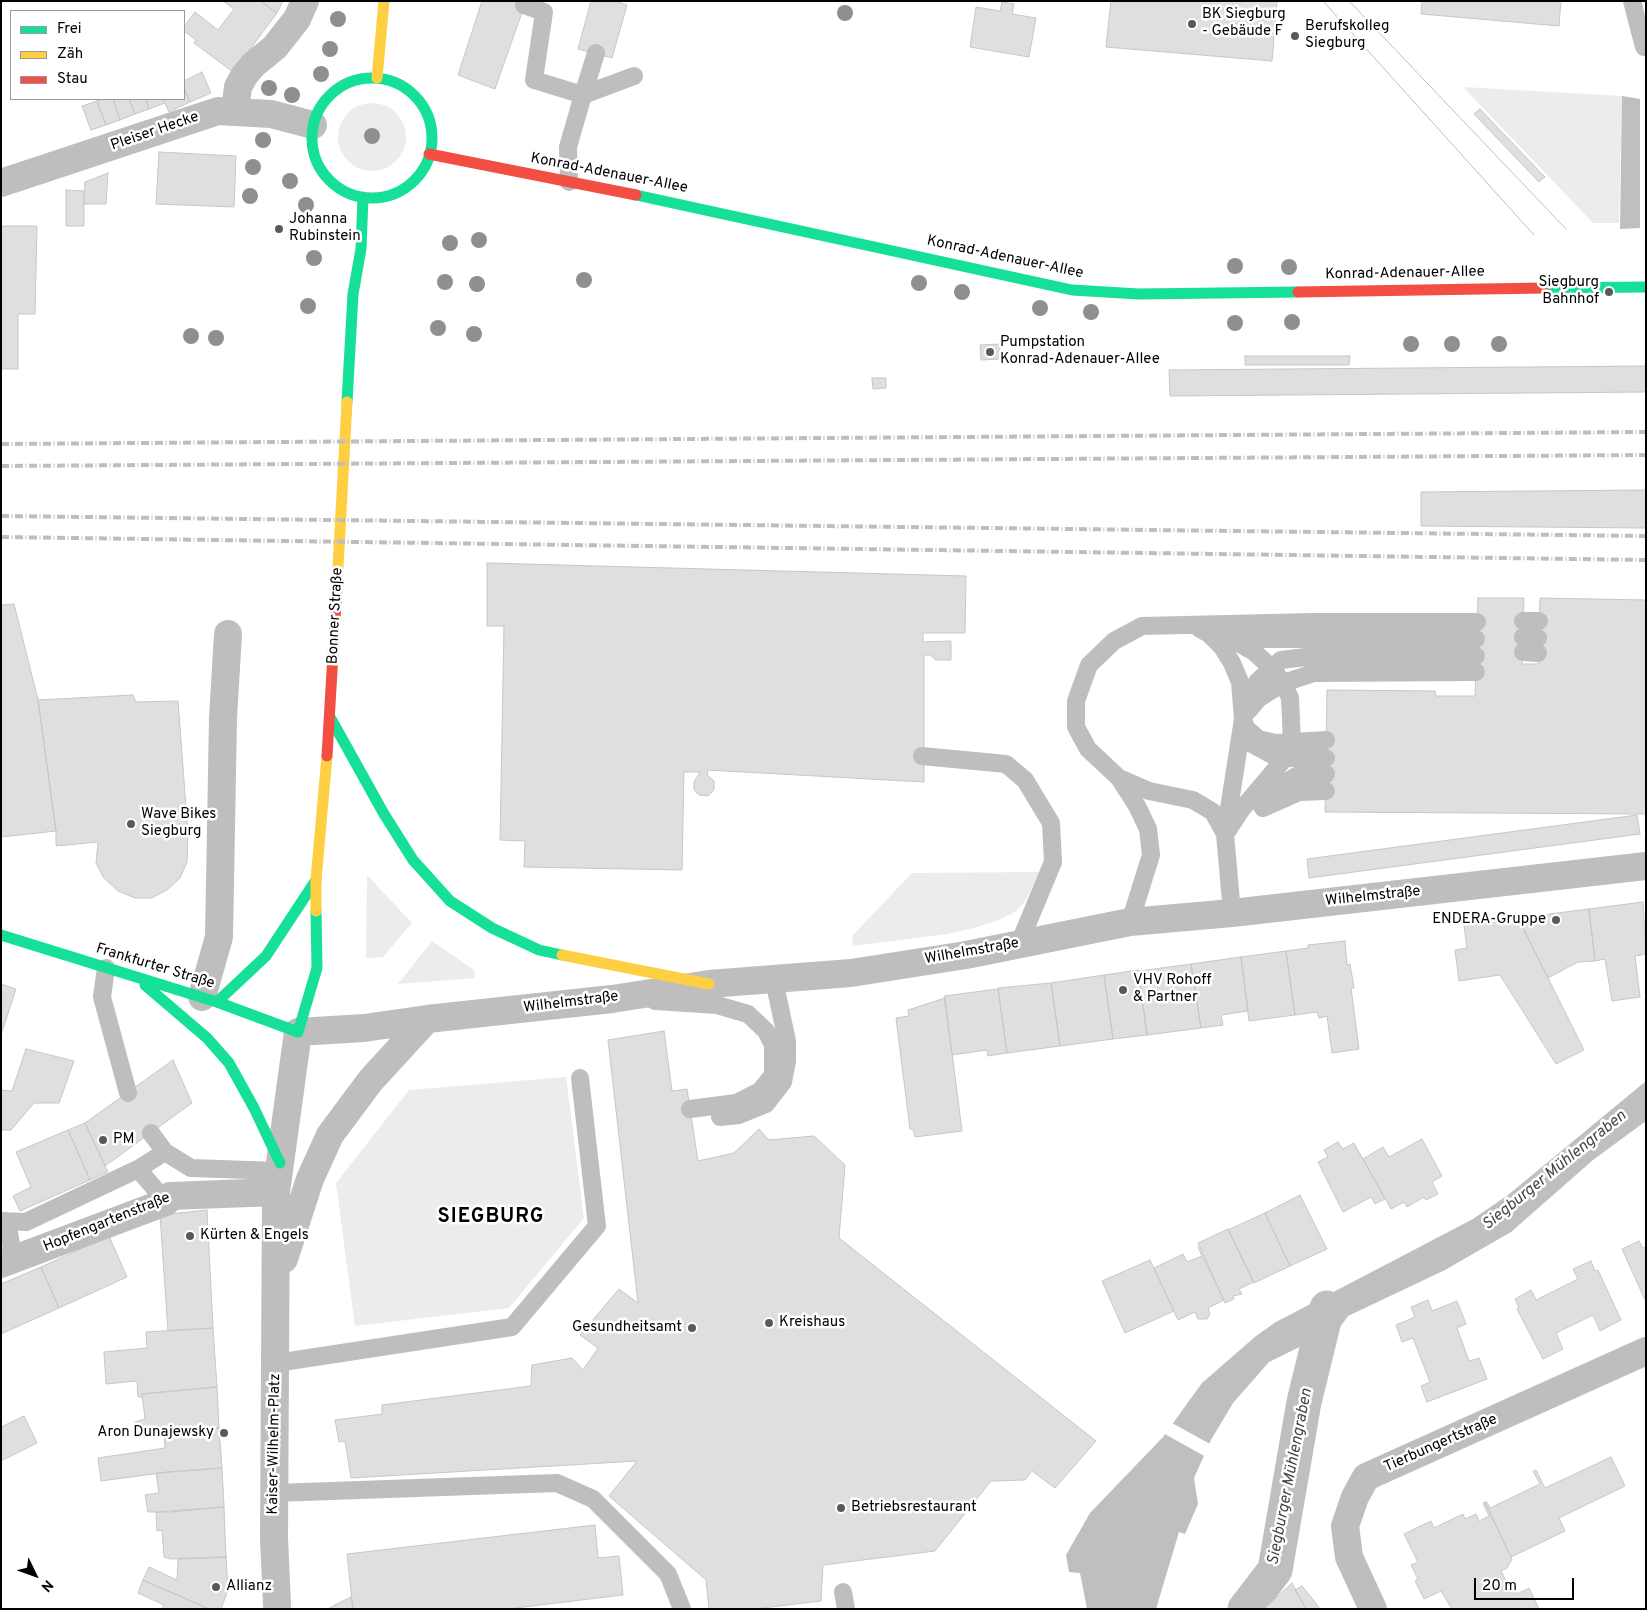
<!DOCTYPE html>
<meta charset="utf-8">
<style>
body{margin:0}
#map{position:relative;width:1647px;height:1610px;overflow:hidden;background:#fff;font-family:Overpass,sans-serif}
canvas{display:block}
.frame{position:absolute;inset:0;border:2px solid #000;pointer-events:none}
.legend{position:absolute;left:10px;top:10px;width:175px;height:90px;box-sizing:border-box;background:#fff;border:1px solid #999;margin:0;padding:6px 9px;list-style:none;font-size:15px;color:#000}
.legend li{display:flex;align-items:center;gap:10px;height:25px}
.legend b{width:25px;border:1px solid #999}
.north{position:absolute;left:10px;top:1550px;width:50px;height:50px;-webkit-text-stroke:4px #fff;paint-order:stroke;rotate:132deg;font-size:14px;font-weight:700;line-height:20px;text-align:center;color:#000}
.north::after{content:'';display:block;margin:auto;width:18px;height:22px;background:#000;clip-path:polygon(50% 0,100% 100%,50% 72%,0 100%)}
.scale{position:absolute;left:1474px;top:1578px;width:100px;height:22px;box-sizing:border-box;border:2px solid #000;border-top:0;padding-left:6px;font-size:15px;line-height:18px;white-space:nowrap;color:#000;-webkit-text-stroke:4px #fff;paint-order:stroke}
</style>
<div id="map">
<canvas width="1647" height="1610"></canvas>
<div class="frame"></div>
<ul class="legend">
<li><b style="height:6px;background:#16e098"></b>Frei</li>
<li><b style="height:6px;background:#ffcf43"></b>Zäh</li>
<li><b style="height:6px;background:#f24e42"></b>Stau</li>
</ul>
<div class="north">N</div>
<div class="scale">20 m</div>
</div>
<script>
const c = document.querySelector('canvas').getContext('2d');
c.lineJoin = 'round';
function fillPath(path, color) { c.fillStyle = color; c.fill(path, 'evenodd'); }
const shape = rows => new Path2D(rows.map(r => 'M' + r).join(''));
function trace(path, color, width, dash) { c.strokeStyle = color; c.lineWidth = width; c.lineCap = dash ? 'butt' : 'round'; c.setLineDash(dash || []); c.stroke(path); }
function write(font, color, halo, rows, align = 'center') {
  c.font = font + ' Overpass,sans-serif'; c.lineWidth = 5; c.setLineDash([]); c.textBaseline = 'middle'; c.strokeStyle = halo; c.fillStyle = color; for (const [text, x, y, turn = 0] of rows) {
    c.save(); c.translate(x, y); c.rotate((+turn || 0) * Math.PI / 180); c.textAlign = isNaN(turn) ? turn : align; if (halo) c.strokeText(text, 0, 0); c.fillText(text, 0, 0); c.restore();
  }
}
const green = shape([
 [1463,87,1622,96,1619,223,1593,223],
 '338 137a34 34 0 1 1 68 0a34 34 0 1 1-68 0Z',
 [1040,872,1026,900,1015,912,999,920,974,928,947,934,853,946,852,936,912,873],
 [367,875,412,923,383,957,366,958],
 [432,941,474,970,475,978,398,984],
 [566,1077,584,1218,509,1308,355,1326,336,1183,409,1090]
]);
const water = shape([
 [1622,96,1640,99,1640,228,1620,229],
 [1646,1081,1646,1121,1593,1160,1511,1232,1445,1270,1348,1316,1340,1327,1269,1362,1233,1403,1211,1440,1194,1478,1198,1504,1185,1534,1179,1532,1156,1609,1087,1609,1080,1573,1069,1572,1066,1555,1090,1513,1163,1437,1202,1383,1256,1336,1276,1322,1473,1219,1508,1195]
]);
const pier = shape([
 [1170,1422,1212,1445,1206,1457,1163,1433]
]);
const canal = shape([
 [1245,1609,1275,1570,1304,1402,1327,1308]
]);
const building = shape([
 [223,1,261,1,277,13,233,72,194,43,196,40,184,31,184,27,195,12,218,30,234,9,223,1],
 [261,1,283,1,277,13,261,1],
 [482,1,526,1,495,89,458,75,482,1],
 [591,1,615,1,627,5,612,58,578,49,591,1],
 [1111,1,1277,1,1272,61,1106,47,1111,1],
 [1422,1,1561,1,1559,26,1421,14,1422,1],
 [1002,2,1014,4,1012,14,1036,18,1029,57,970,47,976,7,1000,11,1002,2],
 [202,72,211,93,190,102,184,88,184,81,202,72],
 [184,88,190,102,169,112,163,99,184,99,184,88],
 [103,99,113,99,120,120,106,125,97,101,103,99],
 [113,99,129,99,135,114,120,120,113,99],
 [129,99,146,99,149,109,135,114,129,99],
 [146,99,163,99,165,103,149,109,146,99],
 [97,101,106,125,91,130,82,106,97,101],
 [1480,109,1545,177,1539,182,1474,114,1480,109],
 [159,152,236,156,234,207,156,204,159,152],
 [108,173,106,204,84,204,85,182,108,173],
 [66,190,84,191,84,226,66,226,66,190],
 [1,226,37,226,35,314,18,314,18,369,1,369,1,226],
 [1000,344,1000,359,981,360,980,345,1000,344],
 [1245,356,1350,356,1349,365,1245,365,1245,356],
 [1646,366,1646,392,1170,396,1169,370,1646,366],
 [872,378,886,378,886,388,873,389,872,378],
 [1646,490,1646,528,1421,526,1421,492,1646,490],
 [487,563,966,576,965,633,923,633,923,642,951,641,951,660,936,660,930,655,924,655,924,782,708,770,707,775,714,781,714,790,708,796,699,795,694,790,694,782,700,772,684,772,682,870,524,867,525,841,500,840,504,626,487,626,487,563],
 [1478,598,1524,598,1522,664,1538,664,1540,598,1646,600,1646,814,1325,812,1327,690,1435,691,1436,696,1475,696,1478,598],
 [14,604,38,700,56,831,1,837,1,605,14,604],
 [133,695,136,702,178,701,188,834,187,862,180,878,167,890,152,898,135,898,118,891,103,877,96,863,98,842,56,846,56,831,38,700,133,695],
 [1637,815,1640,834,1309,878,1307,859,1637,815],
 [1643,902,1646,954,1635,956,1640,997,1612,1001,1605,959,1595,961,1589,909,1643,902],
 [1589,909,1595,961,1578,962,1548,978,1518,918,1589,909],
 [1518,918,1584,1050,1556,1064,1500,975,1459,981,1455,950,1467,948,1464,925,1518,918],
 [1345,941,1347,965,1350,964,1354,988,1351,988,1359,1049,1332,1053,1327,1016,1319,1018,1317,1012,1295,1015,1286,951,1308,948,1308,945,1345,941],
 [1286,951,1295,1015,1249,1021,1241,957,1286,951],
 [1241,957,1248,1011,1221,1015,1223,1025,1201,1028,1191,964,1241,957],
 [1191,964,1201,1028,1147,1035,1139,971,1191,964],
 [1138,970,1147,1035,1113,1039,1104,975,1138,970],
 [1104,975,1113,1039,1060,1046,1051,983,1104,975],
 [1051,983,1060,1046,1007,1053,998,988,1051,983],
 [1,984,16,989,1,1035,1,984],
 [998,989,1007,1053,988,1056,987,1050,952,1055,944,996,998,989],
 [945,998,962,1131,915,1137,913,1129,910,1129,896,1018,909,1016,908,1010,945,998],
 [664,1031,672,1091,687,1089,698,1161,734,1153,759,1129,769,1140,814,1136,845,1165,839,1238,1096,1441,1055,1488,1032,1471,1025,1480,991,1481,935,1551,823,1565,821,1601,754,1609,709,1609,706,1580,609,1496,637,1461,351,1478,345,1441,339,1442,335,1420,382,1414,382,1405,531,1386,532,1365,572,1358,583,1370,598,1348,580,1335,619,1289,638,1303,608,1040,664,1031],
 [26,1049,74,1061,59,1103,34,1103,11,1130,1,1130,1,1090,12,1091,26,1049],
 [173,1060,192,1103,105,1166,85,1123,173,1060],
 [85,1123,108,1172,90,1180,68,1130,85,1123],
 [68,1130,90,1180,20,1211,13,1196,31,1187,16,1152,68,1130],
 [1422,1139,1442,1176,1432,1182,1438,1194,1426,1200,1424,1197,1407,1207,1404,1202,1391,1209,1363,1159,1383,1147,1389,1157,1422,1139],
 [1338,1142,1343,1149,1354,1143,1385,1199,1375,1204,1371,1197,1343,1212,1318,1162,1328,1157,1324,1150,1338,1142],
 [1300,1195,1327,1249,1290,1266,1265,1213,1300,1195],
 [207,1210,213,1328,168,1331,160,1215,207,1210],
 [1265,1213,1290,1266,1254,1283,1228,1230,1265,1213],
 [1228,1229,1254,1282,1239,1289,1242,1294,1233,1296,1234,1299,1225,1303,1198,1243,1228,1229],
 [109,1236,127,1277,59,1308,41,1267,109,1236],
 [1639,1241,1643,1248,1646,1247,1646,1302,1622,1249,1639,1241],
 [1198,1247,1224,1300,1208,1308,1210,1314,1207,1319,1198,1319,1195,1312,1178,1320,1154,1268,1183,1254,1187,1262,1202,1256,1198,1247],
 [1150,1260,1174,1311,1125,1333,1102,1281,1150,1260],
 [1591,1261,1595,1271,1598,1270,1621,1320,1600,1331,1593,1315,1556,1333,1563,1349,1543,1359,1517,1309,1519,1308,1515,1299,1531,1290,1536,1300,1578,1279,1573,1269,1591,1261],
 [41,1267,59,1308,1,1334,1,1284,41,1267],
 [1428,1300,1432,1311,1457,1301,1466,1324,1457,1328,1469,1361,1479,1358,1487,1379,1427,1402,1421,1386,1430,1382,1413,1338,1402,1342,1396,1325,1415,1317,1411,1307,1428,1300],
 [213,1328,217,1387,142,1394,143,1397,138,1397,137,1381,106,1384,104,1352,147,1348,146,1332,213,1328],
 [217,1387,219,1428,136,1435,135,1422,145,1419,142,1394,217,1387],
 [24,1416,37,1443,1,1461,1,1427,24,1416],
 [219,1428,222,1468,168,1472,101,1481,98,1458,165,1448,164,1432,219,1428],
 [1611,1457,1625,1486,1559,1518,1565,1531,1511,1557,1485,1503,1487,1502,1490,1508,1540,1484,1533,1471,1536,1470,1545,1488,1611,1457],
 [222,1468,224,1507,170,1512,148,1512,145,1495,159,1493,156,1473,222,1468],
 [1485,1502,1512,1559,1507,1568,1501,1571,1510,1590,1514,1588,1517,1594,1529,1588,1539,1609,1452,1609,1441,1591,1424,1599,1415,1581,1418,1579,1411,1565,1418,1562,1404,1534,1431,1521,1434,1528,1463,1514,1465,1519,1476,1514,1479,1521,1489,1516,1483,1503,1485,1502],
 [224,1507,226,1557,171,1559,164,1557,162,1530,157,1531,156,1512,224,1507],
 [595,1525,598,1558,619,1556,623,1595,507,1609,353,1609,347,1554,595,1525],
 [226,1557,228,1590,221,1609,209,1609,143,1580,149,1567,177,1580,178,1559,226,1557],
 [143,1580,209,1609,162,1609,164,1605,138,1593,143,1580],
 [1292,1583,1306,1609,1264,1609,1292,1583],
 [1302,1586,1315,1602,1320,1609,1306,1609,1295,1590,1302,1586],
 [351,1597,353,1609,329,1609,329,1608,351,1597]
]);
const lane = shape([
 [1632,1,1644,47],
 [524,5,544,12,534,80,583,95,568,147,569,182],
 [583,95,634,76],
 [583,95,596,53],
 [1523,621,1539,621],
 [1200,629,1209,634,1222,647,1232,663,1240,682,1243,719,1252,744,1278,758,1326,758],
 [1218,631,1254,639,1476,639],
 [1523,637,1538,638],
 [1523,652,1538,653],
 [1249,710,1258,699,1283,683,1314,673,1476,672],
 [1251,732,1258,739,1276,743,1326,740],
 [922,756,1006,764,1025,780,1051,823,1053,862,1019,944],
 [1119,778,1149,791,1193,800,1213,812,1225,834],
 [1258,802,1267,795,1296,776,1326,774],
 [1263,808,1299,792,1326,791],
 [1228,830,1241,810,1285,758,1292,742,1290,698,1283,683,1272,668,1254,652,1231,639],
 [1232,913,1225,834,1243,719,1257,682,1281,660,1314,656,1476,656],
 [1130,922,1151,855,1148,829,1137,806,1119,778,1088,749,1076,727,1076,701,1089,665,1114,641,1142,626,1312,622,1477,622],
 [106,968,102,997,128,1093],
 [655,1001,717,1005,748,1014,766,1031,773,1045,773,1075,760,1091,736,1103,690,1109],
 [720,1117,739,1115,766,1104,783,1082,787,1061,787,1041,774,980],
 [151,1133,165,1152,191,1168,279,1171],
 [138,1169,166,1202],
 [1,1221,26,1222,138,1169,165,1152],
 [7,1221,14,1261],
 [276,1363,512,1327,597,1226,580,1078],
 [275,1493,557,1483,593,1499,668,1574,682,1609],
 [843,1592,846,1609]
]);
const street = shape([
 [235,111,238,87,244,76,253,65,275,47,297,19,305,1],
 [1,183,218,111,271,114,313,125],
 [202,997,219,937,223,718,228,634],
 [284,1259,310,1179,330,1135,371,1080,427,1019],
 [1,1264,166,1202,170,1196,276,1192],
 [277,1605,274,1538,276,1192,298,1032,364,1028,427,1019,612,999,709,984,851,973,966,955,1130,922,1232,913,1646,866],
 [1373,1609,1349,1557,1345,1526,1355,1497,1366,1477,1646,1351]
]);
const fast = shape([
 '312 138a60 60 0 1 1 120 0a60 60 0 1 1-120 0Z',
 [636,195,1072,290,1139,294,1298,292],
 [1544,288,1646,287],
 [347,402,353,294,361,249,363,197],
 [330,717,384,814,413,860,450,901,492,928,539,950,562,955],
 [1,935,217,1002,298,1032,317,968,316,911],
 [145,985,207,1038,229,1063,254,1108,280,1163],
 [217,1002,266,956,316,880]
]);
const slow = shape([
 [377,78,384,1],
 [337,586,347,402],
 [316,911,316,880,327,756],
 [562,955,709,984]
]);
const jam = shape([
 [429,154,636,195],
 [1298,292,1544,288],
 [327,756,337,586]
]);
const tram = shape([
 [1323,1,1534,235],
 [1349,1,1566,229]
]);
const rail = shape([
 [1,444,1646,432],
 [1,466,1646,455],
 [1,516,1646,536],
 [1,537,1646,560]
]);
const trees = [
 [845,13],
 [338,19],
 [330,49],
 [321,74],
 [269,88],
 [292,95],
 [372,136],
 [263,140],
 [253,167],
 [290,181],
 [250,196],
 [306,205],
 [479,240],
 [450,243],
 [314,258],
 [1235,266],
 [1289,267],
 [584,280],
 [445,282],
 [919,283],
 [477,284],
 [962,292],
 [308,306],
 [1040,308],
 [1091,312],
 [1292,322],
 [1235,323],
 [438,328],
 [474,334],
 [191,336],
 [216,338],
 [1411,344],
 [1452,344],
 [1499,344]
];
const markers = [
 [1192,24,5,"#595959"],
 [1295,36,5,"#595959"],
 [279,229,5,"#595959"],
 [1609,292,5,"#595959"],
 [990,352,5,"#595959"],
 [131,824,5,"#595959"],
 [1556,920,5,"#595959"],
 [1123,990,5,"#595959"],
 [103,1140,5,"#595959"],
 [190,1236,5,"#595959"],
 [769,1323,5,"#595959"],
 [692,1328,5,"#595959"],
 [224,1433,5,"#595959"],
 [841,1508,5,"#595959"],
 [216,1587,5,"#595959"]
];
const poiNames = [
 ["BK Siegburg",1202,15],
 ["- Gebäude F",1202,32],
 ["Berufskolleg",1305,27],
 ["Siegburg",1305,44],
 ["Johanna",289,220],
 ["Rubinstein",289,237],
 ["Siegburg",1599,283,"right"],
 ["Bahnhof",1599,300,"right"],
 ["Pumpstation",1000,343],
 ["Konrad-Adenauer-Allee",1000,360],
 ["Wave Bikes",141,815],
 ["Siegburg",141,832],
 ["ENDERA-Gruppe",1546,920,"right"],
 ["VHV Rohoff",1133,981],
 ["& Partner",1133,998],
 ["PM",113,1140],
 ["Kürten & Engels",200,1236],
 ["Kreishaus",779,1323],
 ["Gesundheitsamt",682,1328,"right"],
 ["Aron Dunajewsky",214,1433,"right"],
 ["Betriebsrestaurant",851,1508],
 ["Allianz",226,1587]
];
const streetNames = [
 ["Pleiser Hecke",155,132,-19],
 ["Konrad-Adenauer-Allee",609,174,11],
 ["Konrad-Adenauer-Allee",1005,258,12],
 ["Konrad-Adenauer-Allee",1405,274,-1],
 ["Bonner Straße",336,616,-87],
 ["Wilhelmstraße",1373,897,-6],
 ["Wilhelmstraße",972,952,-10],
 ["Frankfurter Straße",155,967,17],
 ["Wilhelmstraße",571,1003,-7],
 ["Hopfengartenstraße",107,1223,-22],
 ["Kaiser-Wilhelm-Platz",275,1444,-89],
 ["Tierbungertstraße",1441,1444,-24]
];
const waterNames = [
 ["Siegburger Mühlengraben",1555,1171,-39],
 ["Siegburger Mühlengraben",1291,1477,-79]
];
const districtNames = [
 ["SIEGBURG",491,1218]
];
fillPath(green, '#ececec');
fillPath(water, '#bfbfbf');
fillPath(pier, '#fff');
trace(canal, '#bfbfbf', 35);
fillPath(building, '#dfdfdf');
trace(building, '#c7c7c7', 1);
trace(lane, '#bebebe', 18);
trace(street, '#bebebe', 28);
trace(fast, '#16e098', 11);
trace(slow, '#ffcf43', 11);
trace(jam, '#f24e42', 11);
trace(tram, '#bebebe', 1);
trace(rail, '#bebebe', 4, [8, 2.5, 1, 2.5]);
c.fillStyle = '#8f8f8f';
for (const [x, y] of trees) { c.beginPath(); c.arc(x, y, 8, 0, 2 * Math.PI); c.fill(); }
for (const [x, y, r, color] of markers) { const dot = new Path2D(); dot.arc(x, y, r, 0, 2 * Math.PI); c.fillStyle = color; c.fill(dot); trace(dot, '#fff', 2); }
write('15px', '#000', '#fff', poiNames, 'left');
write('15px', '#000', '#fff', streetNames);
write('italic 16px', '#444', '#fff', waterNames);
c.letterSpacing = '1px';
write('bold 20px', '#000', '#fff', districtNames);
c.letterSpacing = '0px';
</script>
